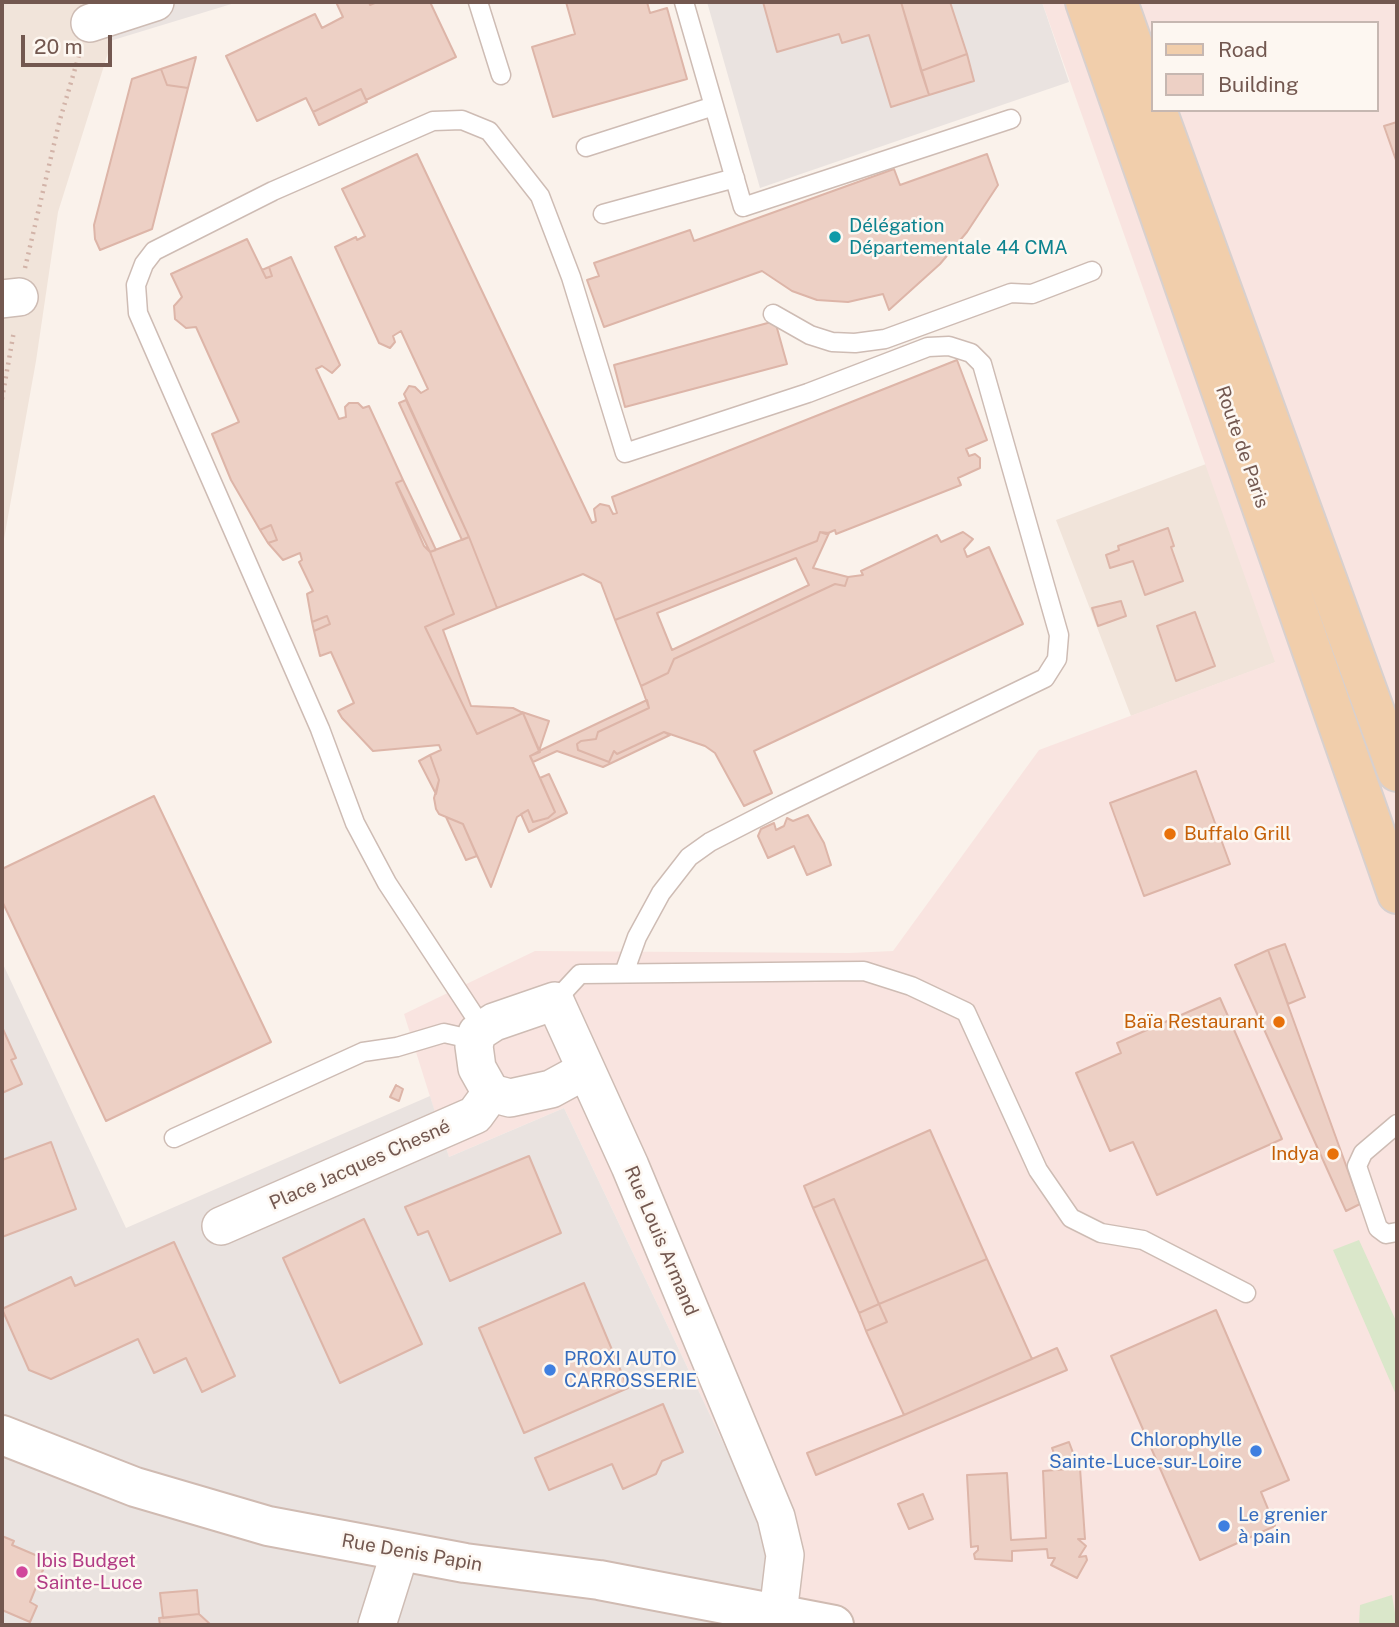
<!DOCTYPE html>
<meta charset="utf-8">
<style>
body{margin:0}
#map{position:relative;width:1399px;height:1627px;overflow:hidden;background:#faf2eb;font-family:"Public Sans",sans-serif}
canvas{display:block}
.frame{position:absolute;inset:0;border:4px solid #735850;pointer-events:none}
.legend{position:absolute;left:1151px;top:21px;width:228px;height:91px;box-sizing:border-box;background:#fdf7f1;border:2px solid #c6b7b1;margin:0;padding:9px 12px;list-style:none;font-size:21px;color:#735850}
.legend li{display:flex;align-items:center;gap:14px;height:35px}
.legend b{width:35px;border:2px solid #c6b7b1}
.scale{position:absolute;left:21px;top:35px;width:91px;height:32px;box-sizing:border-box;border:4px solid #735850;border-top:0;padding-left:9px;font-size:21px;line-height:24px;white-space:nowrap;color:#735850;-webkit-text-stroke:5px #fdf7f1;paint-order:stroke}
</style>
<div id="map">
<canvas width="1399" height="1627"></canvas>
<div class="frame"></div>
<ul class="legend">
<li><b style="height:9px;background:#f1ceab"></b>Road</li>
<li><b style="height:19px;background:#edd0c5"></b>Building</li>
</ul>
<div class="scale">20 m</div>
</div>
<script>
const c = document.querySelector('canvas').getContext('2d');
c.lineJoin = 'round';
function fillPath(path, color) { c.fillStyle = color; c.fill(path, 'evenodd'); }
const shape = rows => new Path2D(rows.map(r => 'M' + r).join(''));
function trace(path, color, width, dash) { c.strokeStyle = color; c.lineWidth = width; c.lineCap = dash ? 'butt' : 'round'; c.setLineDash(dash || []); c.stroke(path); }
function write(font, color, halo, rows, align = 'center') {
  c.font = font + ' "Public Sans",sans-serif'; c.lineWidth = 5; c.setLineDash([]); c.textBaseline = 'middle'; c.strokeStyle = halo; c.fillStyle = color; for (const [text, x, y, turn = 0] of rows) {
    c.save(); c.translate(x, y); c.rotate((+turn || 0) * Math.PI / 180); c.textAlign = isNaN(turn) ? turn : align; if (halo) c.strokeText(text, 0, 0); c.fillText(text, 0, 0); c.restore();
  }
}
const residential = shape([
 [2,2,124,2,58,212,36,361,2,550],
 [1206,464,1276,662,1131,716,1056,520]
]);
const commercial = shape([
 [1042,2,1397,2,1397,1625,810,1625,564,1108,449,1157,404,1014,535,951,849,953,893,951,1039,750,1275,662],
 [1152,23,1376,23,1376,110,1152,110]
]);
const industrial = shape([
 [124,2,238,2,110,41],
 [707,2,1042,2,1069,82,760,188],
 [2,962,126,1228,430,1096,449,1157,564,1108,810,1625,2,1625]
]);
const green = shape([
 [1359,1240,1397,1323,1397,1397,1333,1250],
 [1392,1595,1397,1625,1359,1625,1360,1605]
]);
const building = shape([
 [336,2,369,2,370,5,377,2,430,2,456,57,366,100,361,89,313,112,306,98,257,121,226,56,315,14,322,28,343,17,336,2],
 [566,2,647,2,650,13,667,8,687,79,553,117,532,47,575,34,566,2],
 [763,2,901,2,929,95,891,107,869,35,842,43,839,34,777,52,763,2],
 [901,2,950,2,967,54,921,71,901,2],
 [967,54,974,81,929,95,921,71,967,54],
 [196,57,188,88,167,85,161,69,196,57],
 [161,69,167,85,188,88,152,229,100,250,95,239,94,225,132,79,161,69],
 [361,89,367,102,319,125,313,112,361,89],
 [1397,122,1397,163,1384,126,1397,122],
 [417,154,592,523,596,521,594,509,600,504,609,506,613,514,617,513,612,497,957,360,987,440,966,449,969,456,975,454,980,458,980,468,958,478,961,485,836,534,835,530,826,534,820,532,817,541,615,620,601,583,583,574,497,608,469,537,404,394,409,386,415,387,421,393,428,389,401,331,393,336,395,342,390,348,379,343,335,247,356,237,357,240,365,236,342,189,417,154],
 [987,154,998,185,967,232,940,264,889,310,883,294,848,302,817,300,792,291,762,271,604,327,587,280,599,276,594,263,690,230,694,241,894,169,900,185,987,154],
 [247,239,266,278,272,276,269,267,291,257,340,365,332,373,322,366,316,369,339,419,346,417,345,407,349,403,358,403,363,408,369,406,387,445,403,480,396,483,430,552,454,614,425,627,477,734,523,713,540,752,530,756,555,812,548,818,533,822,528,810,517,817,491,887,463,824,439,814,436,809,434,798,439,780,430,755,441,750,439,745,373,751,342,718,338,711,354,703,331,652,320,656,314,631,330,624,327,616,312,622,307,594,313,591,299,562,302,560,300,553,283,560,268,543,277,540,271,525,260,530,231,480,212,434,239,422,196,327,186,328,175,319,174,306,182,297,171,274,247,239],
 [269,267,272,276,266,278,262,270,269,267],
 [775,321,787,364,625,407,614,365,775,321],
 [406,400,440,474,469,537,462,540,399,403,406,400],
 [403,480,417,509,436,550,430,552,424,546,396,483,403,480],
 [271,525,277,540,268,543,260,530,271,525],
 [1168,528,1174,546,1171,547,1183,581,1145,595,1133,561,1110,568,1106,555,1119,550,1118,546,1168,528],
 [820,532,829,533,813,568,848,577,845,586,835,584,674,659,668,673,641,686,615,620,817,541,820,532],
 [796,558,809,585,672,650,657,613,796,558],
 [963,532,973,539,964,549,967,557,989,547,1023,624,754,751,772,793,744,806,715,753,705,746,664,732,617,754,614,751,609,762,578,750,577,744,581,741,596,739,598,732,649,708,641,686,668,673,674,659,835,584,845,586,848,577,863,575,861,571,937,535,941,542,963,532],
 [469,537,497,608,443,630,471,706,513,708,523,713,477,734,425,627,454,614,430,552,469,537],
 [1121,601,1126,616,1098,626,1092,608,1121,601],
 [1195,612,1215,666,1176,681,1157,626,1195,612],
 [327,616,330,624,314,631,312,622,327,616],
 [647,700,649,708,598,732,596,739,581,741,577,744,578,750,609,762,614,751,617,754,664,732,670,735,603,767,557,751,533,762,530,756,539,751,647,700],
 [522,712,549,721,539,751,523,713,522,712],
 [430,755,439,780,436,794,419,761,430,755],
 [1196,771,1230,864,1144,896,1110,803,1196,771],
 [549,774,567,813,529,832,521,814,528,810,533,822,548,818,555,812,540,778,549,774],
 [154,796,271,1042,106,1121,2,901,2,869,154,796],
 [808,815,824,843,831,865,807,875,794,846,768,858,758,836,761,829,774,823,776,830,784,826,787,818,793,821,808,815],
 [446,817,463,824,477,856,466,860,446,817],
 [1285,944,1305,997,1288,1004,1268,950,1285,944],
 [1268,950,1360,1204,1346,1211,1235,965,1268,950],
 [1220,998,1282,1139,1157,1195,1133,1142,1110,1151,1076,1073,1121,1053,1117,1043,1220,998],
 [2,1027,16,1058,11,1060,22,1084,2,1093,2,1027],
 [396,1085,403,1089,399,1101,390,1097,396,1085],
 [930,1130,987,1259,879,1304,834,1199,813,1208,804,1186,930,1130],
 [51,1142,76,1209,2,1237,2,1160,51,1142],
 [529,1156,561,1233,450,1281,428,1231,418,1235,405,1207,529,1156],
 [834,1199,879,1304,859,1313,813,1208,834,1199],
 [364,1219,422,1344,340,1383,283,1258,364,1219],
 [174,1242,235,1376,202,1392,186,1358,154,1373,138,1339,51,1379,29,1370,2,1309,71,1277,75,1286,174,1242],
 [987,1259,1032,1359,904,1415,866,1331,887,1322,879,1304,987,1259],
 [584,1283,628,1388,524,1433,479,1328,584,1283],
 [879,1304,887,1322,866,1331,859,1313,879,1304],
 [1216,1310,1289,1480,1261,1492,1275,1526,1200,1560,1111,1356,1216,1310],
 [1057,1348,1067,1370,816,1475,807,1453,904,1415,1057,1348],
 [663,1404,683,1452,662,1461,656,1474,623,1489,612,1464,549,1490,535,1458,663,1404],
 [1069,1442,1075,1458,1065,1462,1062,1457,1056,1459,1052,1448,1069,1442],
 [1080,1468,1085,1539,1078,1539,1086,1546,1079,1557,1086,1556,1087,1560,1077,1578,1051,1565,1055,1558,1048,1558,1047,1549,1012,1551,1012,1561,975,1559,974,1554,978,1550,978,1546,971,1547,967,1475,1007,1473,1011,1540,1046,1538,1043,1471,1080,1468],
 [923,1494,933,1519,909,1529,898,1504,923,1494],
 [2,1536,14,1541,12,1545,47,1560,30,1602,37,1606,30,1622,2,1610,2,1536],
 [197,1590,199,1614,163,1618,160,1593,197,1590],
 [199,1614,211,1625,160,1625,159,1618,199,1614]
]);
const path = shape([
 [25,268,59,123,80,52],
 [2,399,14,331]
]);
const lane = shape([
 [478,2,501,75],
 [684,2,743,207,1011,119],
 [586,147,714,106],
 [603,214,735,178],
 [773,314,810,335,832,342,855,343,885,339,1011,293,1032,294,1092,271],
 [555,1001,580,974,864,971,911,986,966,1012,1038,1170,1071,1218,1101,1233,1143,1240,1246,1293],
 [483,1029,387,883,355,823,320,729,138,313,136,285,144,264,154,251,273,191,433,121,462,120,489,131,540,196,571,277,625,453,808,393,928,347,949,346,971,353,982,364,1059,635,1057,659,1045,678,782,805,710,842,689,857,661,893,637,937,624,973],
 [1397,1124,1363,1153,1357,1166,1378,1228,1386,1234,1397,1232],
 [174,1138,363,1052,397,1047,444,1033,475,1040]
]);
const street = shape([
 [90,23,155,2],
 [2,299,19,297],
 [586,1070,551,1089,510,1098,491,1093,477,1068,474,1046,477,1033,494,1022,555,1001,630,1166,776,1517,785,1555,778,1614],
 [221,1226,475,1115,491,1093],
 [377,1625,400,1552]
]);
const secondary = shape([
 [2,1435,135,1487,268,1526,465,1563,599,1580,834,1625]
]);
const primary = shape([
 [1085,2,1397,894],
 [1118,2,1152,98],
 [1157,110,1397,772]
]);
const markers = [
 [835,237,7,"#0f9aa8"],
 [1170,834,7,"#e8710a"],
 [1279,1022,7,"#e8710a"],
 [1333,1154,7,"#e8710a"],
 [550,1370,7,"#3f7fe0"],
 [1256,1451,7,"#3f7fe0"],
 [1224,1526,7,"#3f7fe0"],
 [22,1572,7,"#d1479c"]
];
const cultureNames = [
 ["Délégation",849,226],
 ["Départementale 44 CMA",849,248]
];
const streetNames = [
 ["Route de Paris",1242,447,71],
 ["Place Jacques Chesné",360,1165,-24],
 ["Rue Louis Armand",661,1241,67],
 ["Rue Denis Papin",412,1553,10]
];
const foodNames = [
 ["Buffalo Grill",1184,834,"left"],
 ["Baïa Restaurant",1265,1022],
 ["Indya",1319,1154]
];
const shopNames = [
 ["PROXI AUTO",564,1359],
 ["CARROSSERIE",564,1381],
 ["Chlorophylle",1242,1440,"right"],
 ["Sainte-Luce-sur-Loire",1242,1462,"right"],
 ["Le grenier",1238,1515],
 ["à pain",1238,1537]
];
const hotelNames = [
 ["Ibis Budget",36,1561],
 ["Sainte-Luce",36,1583]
];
fillPath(residential, '#f1e4da');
fillPath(commercial, '#f9e4e0');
fillPath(industrial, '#eae3e0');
fillPath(green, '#dae7ca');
fillPath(building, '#edd0c5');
trace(building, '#ddb5a8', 2);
trace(lane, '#cebcb4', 21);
trace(street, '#cebcb4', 40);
trace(secondary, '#d0bbb2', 42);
trace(primary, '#d8d0ce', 42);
trace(path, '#d2b3a8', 4.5, [2, 5]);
trace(lane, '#fff', 18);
trace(street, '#fff', 37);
trace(secondary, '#fff', 38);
trace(primary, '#f1ceab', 38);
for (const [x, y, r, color] of markers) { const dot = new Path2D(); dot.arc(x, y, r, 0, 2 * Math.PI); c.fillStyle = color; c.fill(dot); trace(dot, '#fdf7f1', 2.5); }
write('19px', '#0d838f', '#fdf7f1', cultureNames, 'left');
write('19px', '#735850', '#fdf7f1', streetNames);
write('19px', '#c56008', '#fdf7f1', foodNames, 'right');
write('19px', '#366cbe', '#fdf7f1', shopNames, 'left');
write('19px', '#b23c85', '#fdf7f1', hotelNames, 'left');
</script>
